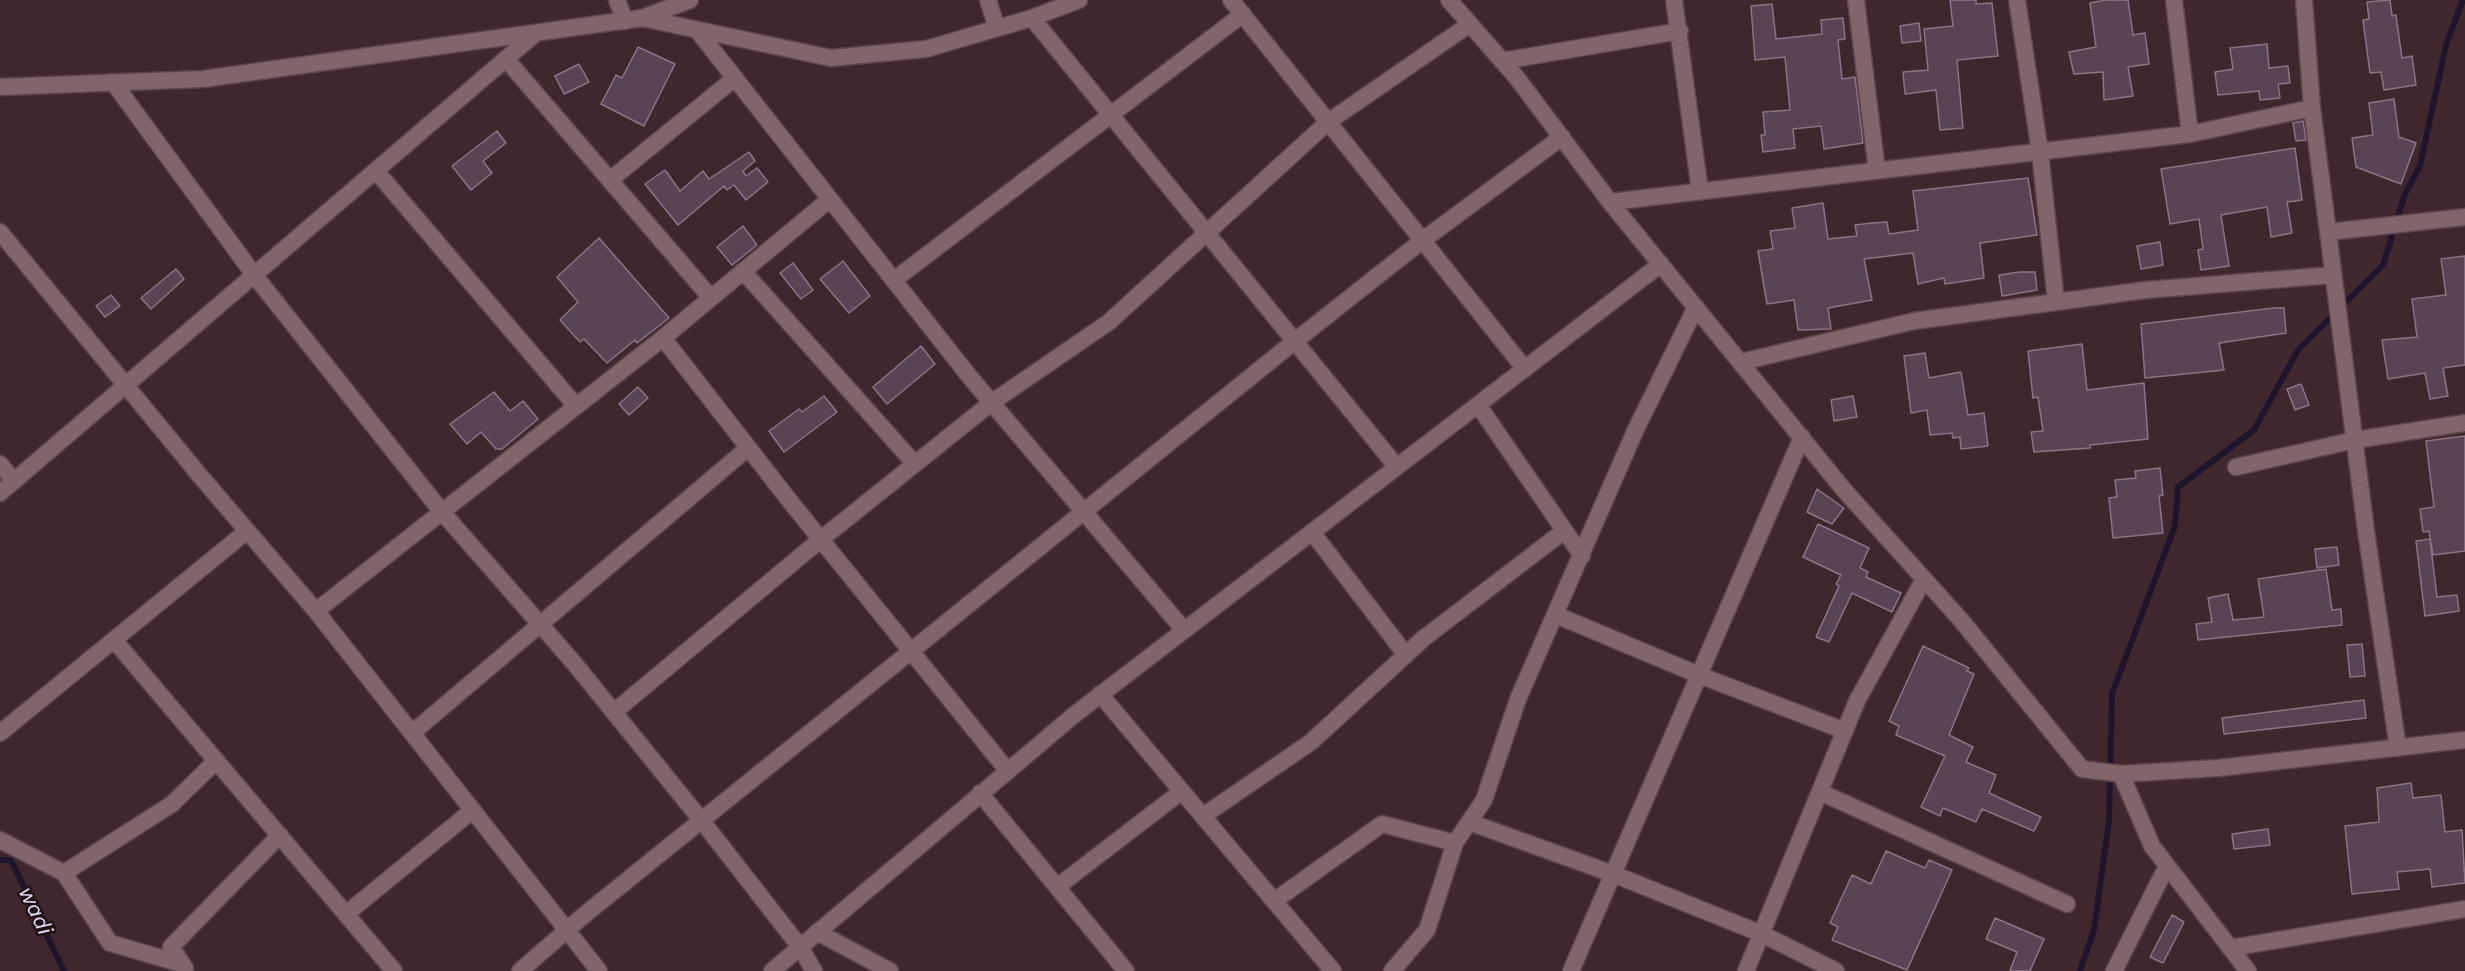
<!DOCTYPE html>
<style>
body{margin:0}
canvas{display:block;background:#3f282d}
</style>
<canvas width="2465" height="971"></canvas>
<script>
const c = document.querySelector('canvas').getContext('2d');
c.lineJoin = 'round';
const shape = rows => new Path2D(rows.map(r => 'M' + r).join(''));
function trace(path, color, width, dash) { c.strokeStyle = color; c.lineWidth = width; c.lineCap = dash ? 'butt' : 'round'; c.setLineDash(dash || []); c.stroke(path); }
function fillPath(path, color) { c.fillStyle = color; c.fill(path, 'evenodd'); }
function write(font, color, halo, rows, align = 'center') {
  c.font = font + ' "Work Sans",sans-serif'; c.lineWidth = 5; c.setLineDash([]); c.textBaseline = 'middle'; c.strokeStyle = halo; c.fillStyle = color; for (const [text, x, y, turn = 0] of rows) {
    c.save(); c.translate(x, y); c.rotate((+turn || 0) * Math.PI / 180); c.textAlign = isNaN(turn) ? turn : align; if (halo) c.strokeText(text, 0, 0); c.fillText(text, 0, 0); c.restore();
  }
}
const stream = shape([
 [0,860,11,860,64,971],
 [2080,971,2094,930,2109,821,2112,694,2175,526,2178,487,2254,430,2298,350,2383,265,2405,194,2420,166,2446,45,2463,0]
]);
const building = shape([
 [1950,0,1976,0,1976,4,1992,3,1998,56,1957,60,1963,128,1940,130,1936,90,1905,94,1903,72,1928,70,1924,29,1953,26,1950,0],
 [2106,0,2128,0,2133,35,2145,33,2149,64,2128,67,2133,96,2104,100,2103,72,2074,74,2069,52,2096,47,2090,3,2106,0],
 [2390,0,2392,16,2396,15,2402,58,2412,56,2416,85,2384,90,2381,72,2370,73,2363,20,2369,19,2367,2,2390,0],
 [1772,4,1776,39,1822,34,1821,20,1843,18,1845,39,1838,40,1842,79,1855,77,1863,143,1824,149,1821,126,1793,129,1795,148,1763,152,1761,135,1765,135,1763,112,1790,110,1785,57,1755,60,1751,6,1772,4],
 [1919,23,1921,41,1902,43,1900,26,1919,23],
 [2267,44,2269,68,2288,66,2290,83,2278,84,2280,98,2260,100,2259,91,2218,95,2215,72,2233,69,2230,48,2267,44],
 [638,47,675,64,644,126,601,104,616,75,622,78,638,47],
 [579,64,589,82,564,94,555,76,579,64],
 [2394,99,2399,137,2416,143,2401,184,2356,167,2352,138,2373,135,2369,103,2394,99],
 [2303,121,2306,140,2296,141,2293,123,2303,121],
 [497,131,506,143,483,161,492,173,471,190,452,166,497,131],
 [2295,148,2302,200,2287,202,2292,233,2271,237,2267,207,2221,215,2229,266,2201,270,2198,250,2203,249,2199,219,2170,224,2161,169,2295,148],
 [749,152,755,161,743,171,746,176,757,168,768,182,746,200,734,185,727,190,724,186,678,225,645,184,665,170,680,191,703,171,709,179,749,152],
 [2028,178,2037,235,1980,243,1984,278,1945,284,1944,278,1918,284,1913,253,1864,259,1872,300,1828,308,1831,329,1798,330,1794,300,1767,304,1758,251,1773,249,1770,231,1795,228,1792,208,1823,203,1828,239,1857,236,1855,225,1872,223,1887,222,1889,234,1918,230,1913,191,2028,178],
 [743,226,757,245,732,265,717,247,743,226],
 [599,238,669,318,637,343,635,340,607,363,584,339,580,342,560,320,578,302,557,277,599,238],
 [2160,242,2163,265,2141,269,2137,246,2160,242],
 [2465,256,2465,365,2443,368,2448,396,2430,399,2425,373,2388,379,2382,340,2417,337,2412,299,2446,295,2441,259,2465,256],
 [843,261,870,296,849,313,820,279,843,261],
 [793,263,813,290,801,299,780,273,793,263],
 [176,269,184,279,151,309,141,298,176,269],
 [2020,272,2035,272,2037,290,2002,296,1999,275,2020,272],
 [111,295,120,306,105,317,96,306,111,295],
 [2274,308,2284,308,2286,333,2219,343,2224,370,2145,378,2141,324,2274,308],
 [2082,344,2087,390,2144,383,2148,439,2090,445,2090,448,2034,452,2031,432,2043,431,2038,397,2033,398,2028,351,2082,344],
 [921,346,935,364,887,404,873,387,921,346],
 [1925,353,1929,378,1961,372,1968,415,1984,413,1988,446,1961,449,1960,437,1953,438,1952,433,1930,435,1927,410,1911,413,1904,356,1925,353],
 [2301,384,2309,405,2295,410,2287,389,2301,384],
 [638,387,648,398,629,415,619,404,638,387],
 [494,392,510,411,523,401,538,419,502,449,496,449,481,432,467,444,450,424,494,392],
 [824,396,837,412,784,452,769,431,799,409,802,412,824,396],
 [1853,396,1857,417,1834,421,1831,400,1853,396],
 [2465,436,2465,551,2433,555,2429,531,2423,532,2420,509,2434,507,2426,441,2465,436],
 [2160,468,2163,495,2159,496,2163,533,2113,538,2109,498,2117,497,2115,480,2136,478,2135,471,2160,468],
 [1817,489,1844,508,1832,524,1807,512,1817,489],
 [1818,524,1869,548,1860,568,1868,572,1866,577,1901,593,1892,612,1852,593,1829,642,1816,637,1839,586,1836,584,1841,575,1803,557,1818,524],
 [2430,539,2437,597,2457,595,2459,611,2425,616,2416,541,2430,539],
 [2337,547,2339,565,2317,568,2315,549,2337,547],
 [2326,569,2332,610,2341,609,2342,625,2198,640,2196,624,2212,622,2208,598,2228,594,2233,620,2264,617,2258,579,2326,569],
 [2362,644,2365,676,2350,677,2347,645,2362,644],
 [1923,646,1969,668,1967,671,1974,674,1949,735,1973,747,1966,762,1996,775,1989,793,2041,817,2034,831,1982,809,1976,822,1943,808,1940,816,1921,807,1945,756,1896,735,1899,726,1889,721,1923,646],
 [2364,700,2366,718,2224,734,2222,718,2364,700],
 [2411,783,2413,798,2441,795,2445,832,2462,830,2465,883,2432,887,2430,869,2397,872,2399,889,2352,894,2345,826,2379,822,2377,788,2411,783],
 [2268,829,2270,845,2234,849,2232,834,2268,829],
 [1886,851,1925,868,1929,860,1952,870,1907,970,1832,940,1838,927,1830,923,1852,875,1871,884,1886,851],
 [2172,915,2184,922,2163,963,2150,957,2172,915],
 [1995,918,2044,939,2030,971,2010,971,2017,952,1986,939,1995,918]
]);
const minor = shape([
 [617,0,625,21],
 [988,0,997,28],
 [1231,0,1525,369],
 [1449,0,1517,78,1610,202,1844,490,1961,620,2082,769,2121,774,2218,768,2465,740],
 [1674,0,1700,191],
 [1856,0,1877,171],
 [2017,0,2040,152,2056,302],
 [2174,0,2190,134],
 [2304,0,2312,108,2328,232,2366,531,2398,748],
 [642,18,690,0],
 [1032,18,1397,467],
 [697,30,969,376,1184,630],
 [506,59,711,298],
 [1502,61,1680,31],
 [113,82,255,276,442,512,574,663,702,821,800,947,814,971],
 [376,171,576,406],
 [610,180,735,78],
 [1610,202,2190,134,2312,108],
 [0,232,201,477,316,611,599,971],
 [2328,232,2465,217],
 [743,271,915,464],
 [894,280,1243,14],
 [663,338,789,500,1007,770],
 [1741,362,1914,321,2146,290,2333,275],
 [1478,405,1582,556],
 [0,464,14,481],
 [2236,467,2355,440,2465,423],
 [0,493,536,33],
 [1312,532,1406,655],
 [316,611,663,338,830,199],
 [1556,615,1699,675,1845,731],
 [114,640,394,971],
 [1100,694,1333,971],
 [614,712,820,540,991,403,1109,322,1328,122,1470,24],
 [0,733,247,531],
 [412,733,748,448],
 [2121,774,2152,846,2248,971],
 [1820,792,2067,904],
 [980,793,1126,971],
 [1203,816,1311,742,1424,638,1564,531],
 [1469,822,1613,874,1762,934,1836,971],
 [0,840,64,873,110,943,182,964],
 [64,873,172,804,216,761],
 [1057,887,1182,791],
 [1274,901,1382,824,1455,843],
 [346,914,473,810],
 [817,932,890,971],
 [2230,948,2465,909],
 [185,968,171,947,280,835],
 [520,971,583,916,1295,341,1423,240,1562,137],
 [772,971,1074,715,1661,264],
 [1392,971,1427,930,1455,843,1484,800,1518,699,1636,429,1696,307],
 [1571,971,1802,437],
 [1746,971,1857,701,1924,579],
 [2114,971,2167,866]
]);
const tertiary = shape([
 [0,87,203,79,642,18,831,58,926,49,1032,18,1079,0]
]);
const waterNames = [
 ["wadi",35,911,64]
];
trace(stream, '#20142b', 6);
fillPath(building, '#584453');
trace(building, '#8b7585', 1.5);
trace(minor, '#59454b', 19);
trace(tertiary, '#59454b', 19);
trace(minor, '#80656b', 16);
trace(tertiary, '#80656b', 16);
write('italic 22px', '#e9dbfb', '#1f1416', waterNames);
</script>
